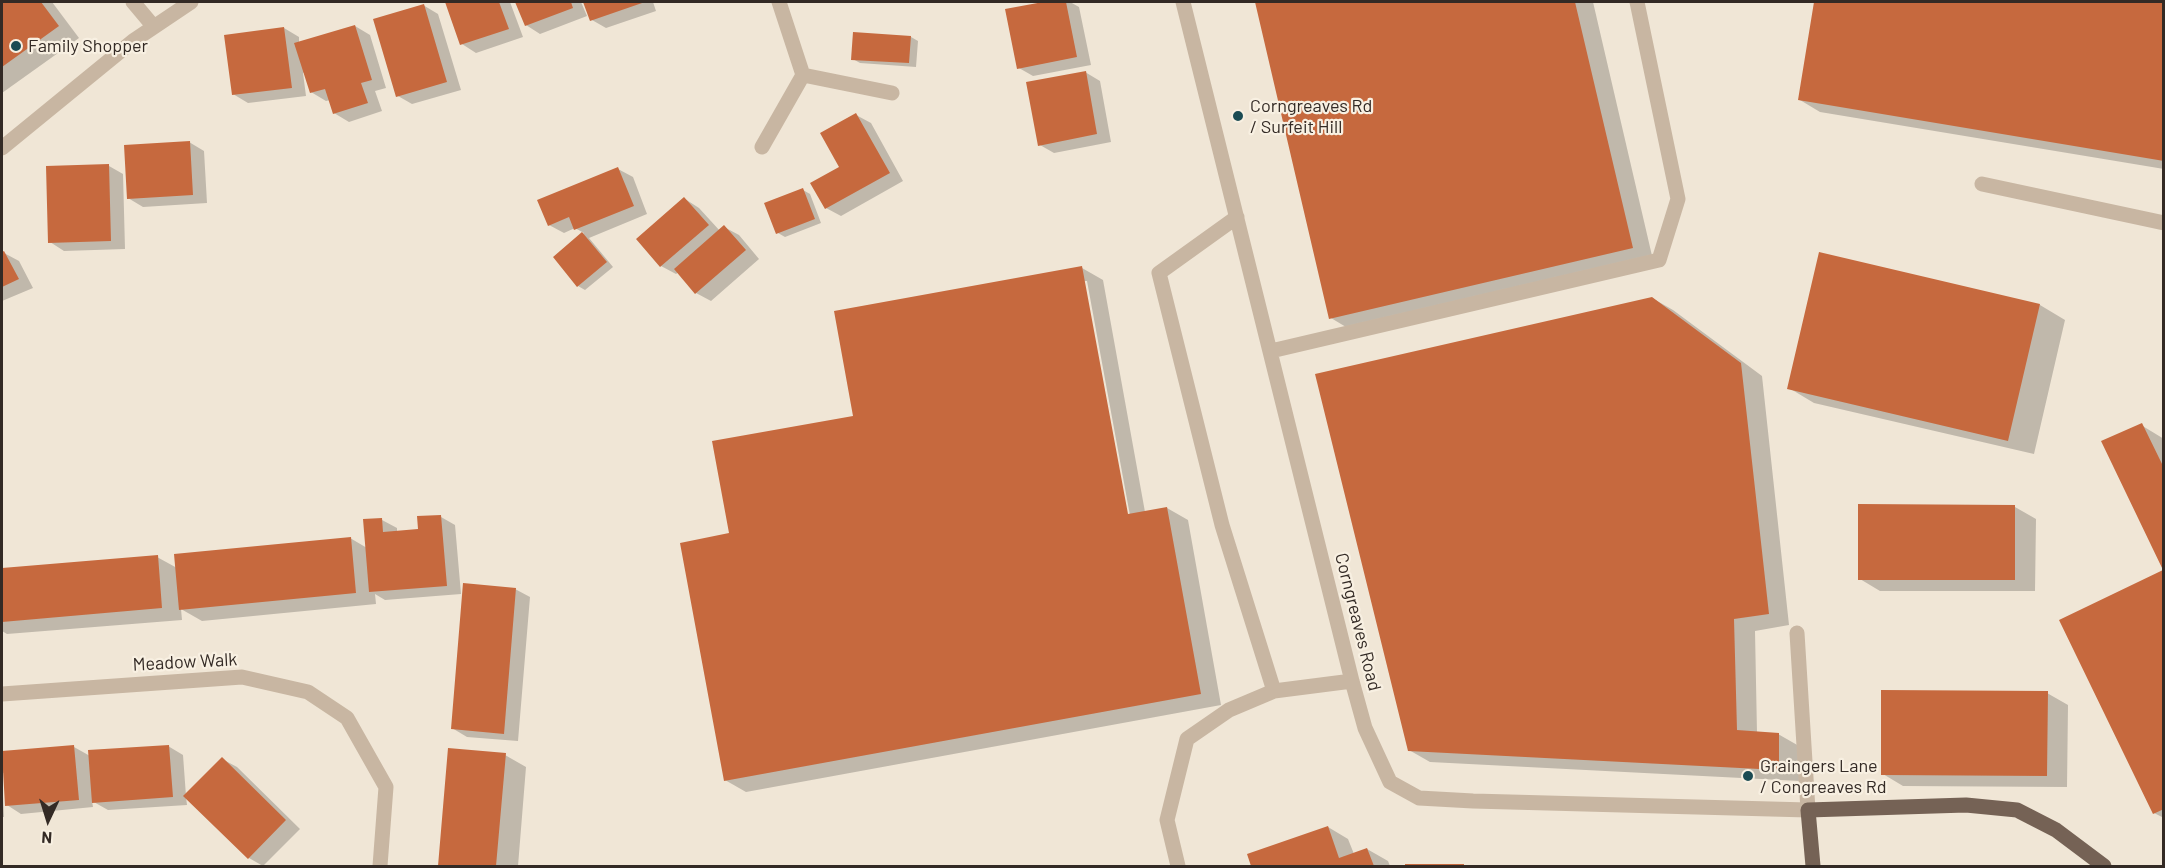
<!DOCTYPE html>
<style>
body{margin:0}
#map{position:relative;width:2165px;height:868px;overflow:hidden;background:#f0e6d6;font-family:Barlow,sans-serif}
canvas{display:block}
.frame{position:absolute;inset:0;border:3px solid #332a25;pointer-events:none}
.north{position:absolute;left:18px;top:790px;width:60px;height:60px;-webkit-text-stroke:4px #f8f0e2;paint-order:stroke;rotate:184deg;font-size:16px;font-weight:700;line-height:24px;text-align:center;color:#332a25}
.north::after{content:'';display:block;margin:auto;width:21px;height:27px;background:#332a25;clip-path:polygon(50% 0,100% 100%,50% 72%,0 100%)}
</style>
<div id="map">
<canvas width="2165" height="868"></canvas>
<div class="frame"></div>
<div class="north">N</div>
</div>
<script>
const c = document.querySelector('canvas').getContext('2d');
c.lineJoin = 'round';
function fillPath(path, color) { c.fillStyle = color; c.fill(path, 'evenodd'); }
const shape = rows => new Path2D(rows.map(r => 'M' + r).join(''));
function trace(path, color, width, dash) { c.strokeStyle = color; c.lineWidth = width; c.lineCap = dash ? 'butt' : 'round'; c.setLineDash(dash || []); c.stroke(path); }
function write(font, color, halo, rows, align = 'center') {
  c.font = font + ' Barlow,sans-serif'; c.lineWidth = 4.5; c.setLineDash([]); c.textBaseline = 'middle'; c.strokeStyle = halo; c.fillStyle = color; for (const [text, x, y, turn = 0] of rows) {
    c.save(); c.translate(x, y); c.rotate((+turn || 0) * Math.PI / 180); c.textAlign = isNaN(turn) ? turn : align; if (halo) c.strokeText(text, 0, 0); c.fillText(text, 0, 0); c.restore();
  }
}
const shadow = shape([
 [2,2,52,2,79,38,2,93],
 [447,2,510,2,523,37,476,53,462,44],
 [517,2,581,2,587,16,540,34,526,25],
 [585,2,653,2,656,11,606,28,592,20],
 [1051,2,1070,2,1079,7,1091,65,1033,76,1019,68,1007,10],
 [1257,2,1593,2,1653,260,1351,330,1331,318],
 [1816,2,2164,2,2164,169,1820,112,1800,100],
 [423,5,438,14,461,90,412,104,398,96],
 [355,26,370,35,386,88,375,91,382,111,349,122,334,113,330,100,326,101,311,92,305,72,303,73,306,96,248,103,233,94,284,28,299,37,299,43],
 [855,33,911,37,918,41,916,67,860,63,853,59],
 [1085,72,1100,81,1111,142,1054,153,1040,145],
 [856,115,871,123,903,181,841,216,826,208,841,167],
 [189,142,204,151,207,203,143,207,128,198],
 [109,166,123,174,125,249,64,251,50,242],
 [618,169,633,177,647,214,589,238,613,267,585,290,578,286,555,257,584,233,575,228,564,233,549,225],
 [803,190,810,194,821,223,785,237,778,233],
 [685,199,699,208,720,231,724,227,739,235,759,259,711,301,696,293,679,272,676,274,661,266,638,239],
 [4,253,19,261,33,288,2,301,2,254],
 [1820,254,2040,305,2065,320,2034,454,1814,403,1789,388],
 [1082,268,1103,280,1145,512,1167,508,1188,520,1221,705,746,792,725,780,731,534,855,417],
 [1083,281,1087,281,1131,521,1128,522],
 [1652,298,1673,310,1762,376,1789,625,1755,631,1757,733,1778,734,1799,746,1800,781,1430,762,1409,750],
 [2141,425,2164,439,2164,567],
 [1860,506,2015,507,2036,519,2035,591,1880,591,1860,579],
 [441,517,455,525,461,594,385,600,375,594,376,604,202,621,181,609,182,620,7,634,2,631,2,570,157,557,177,568,350,538,367,548,382,520,397,528,397,532,420,531],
 [2164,572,2164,818,2154,813],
 [515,589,530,597,518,741,467,737,452,728],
 [2047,693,2068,705,2067,787,1903,786,1883,774],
 [168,746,183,755,186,796,222,759,237,767,300,829,263,866,249,858,186,797,187,805,108,810,92,801,93,807,21,814,7,805,4,773,2,773,2,764,4,765,74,747,90,756],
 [449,750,505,755,526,767,518,866,439,866],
 [2,775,4,817,2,817],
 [1328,827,1348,839,1354,854,1367,849,1388,861,1390,866,1252,866,1248,855],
 [1406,865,1512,866,1406,866]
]);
const building = shape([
 [2,2,41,2,59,26,2,67],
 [445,2,499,2,509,29,460,45],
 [515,2,571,2,573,8,525,26],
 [583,2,645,2,590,21],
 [1043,2,1066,2,1077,57,1017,69,1005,9],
 [1255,2,1575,2,1633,248,1329,319],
 [1814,2,2164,2,2164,161,1798,100],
 [424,4,447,82,396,97,373,19],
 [355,25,372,80,361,83,368,103,333,114,325,89,310,93,294,43],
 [284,27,292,88,232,95,224,35],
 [853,32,911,36,909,63,851,60],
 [1086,71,1097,134,1038,146,1026,82],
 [856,113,890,173,825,209,810,183,839,167,820,133],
 [190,141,193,195,127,199,124,145],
 [109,164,111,241,48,243,46,166],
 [618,167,634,206,574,230,569,217,548,226,537,200],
 [803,188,815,219,776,234,764,203],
 [684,197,709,225,660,267,636,239],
 [724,225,746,250,695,294,674,269],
 [582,232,607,262,577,287,553,257],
 [4,251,19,279,2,287,2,252],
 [1819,252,2040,304,2008,441,1787,389],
 [1082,266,1128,514,1167,507,1201,694,724,781,680,543,729,533,712,441,853,416,834,311],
 [1652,297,1741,363,1769,614,1734,619,1737,730,1779,733,1779,770,1408,751,1315,374],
 [2142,423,2164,468,2164,809,2153,814,2059,620,2163,570,2101,441],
 [1858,504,2015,505,2015,580,1858,580],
 [441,515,447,586,369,592,363,519,382,518,383,532,418,529,417,516],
 [351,537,356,593,179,610,174,554],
 [158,555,162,608,2,622,2,568],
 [463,583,516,588,504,734,451,729],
 [1881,690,2048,691,2047,776,1881,775],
 [74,745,79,800,5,806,2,751],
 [169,745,173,797,92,803,88,750],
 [448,748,506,753,496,866,438,866],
 [222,757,286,820,248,859,183,796],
 [1328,826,1339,858,1367,848,1374,866,1251,866,1247,854],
 [1405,864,1464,864,1464,866,1405,866]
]);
const minor = shape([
 [133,2,154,27],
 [779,2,803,75],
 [1183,2,1352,681,1365,728,1390,782,1419,798,1473,801,1808,810,1797,633],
 [762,147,803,75,892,93],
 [2,148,133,41,191,2],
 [1982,184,2164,223],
 [1237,217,1159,273,1222,525,1274,691],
 [1271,351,1659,260,1678,199,1637,2],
 [2,694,242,677,308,692,347,718,386,787,380,866],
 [1178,866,1167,820,1187,739,1229,710,1274,691,1352,681]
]);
const major = shape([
 [1813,866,1808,810,1966,805,2017,810,2056,830,2104,866]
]);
const markers = [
 [16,46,6,"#1b4b53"],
 [1238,116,6,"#1b4b53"],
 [1748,776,6,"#1b4b53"]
];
const poiNames = [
 ["Family Shopper",28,46],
 ["Corngreaves Rd",1250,106],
 ["/ Surfeit Hill",1250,127],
 ["Graingers Lane",1760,766],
 ["/ Congreaves Rd",1760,787]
];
const streetNames = [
 ["Corngreaves Road",1358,622,76],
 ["Meadow Walk",185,662,-3]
];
fillPath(shadow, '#0003');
fillPath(building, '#c6693e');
trace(minor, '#c8b6a2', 15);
trace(major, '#756255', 15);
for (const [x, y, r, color] of markers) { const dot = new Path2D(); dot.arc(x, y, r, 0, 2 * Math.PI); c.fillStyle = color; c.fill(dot); trace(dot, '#f8f0e2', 2); }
write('18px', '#332a25', '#f8f0e2', poiNames, 'left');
write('18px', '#332a25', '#f8f0e2', streetNames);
</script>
